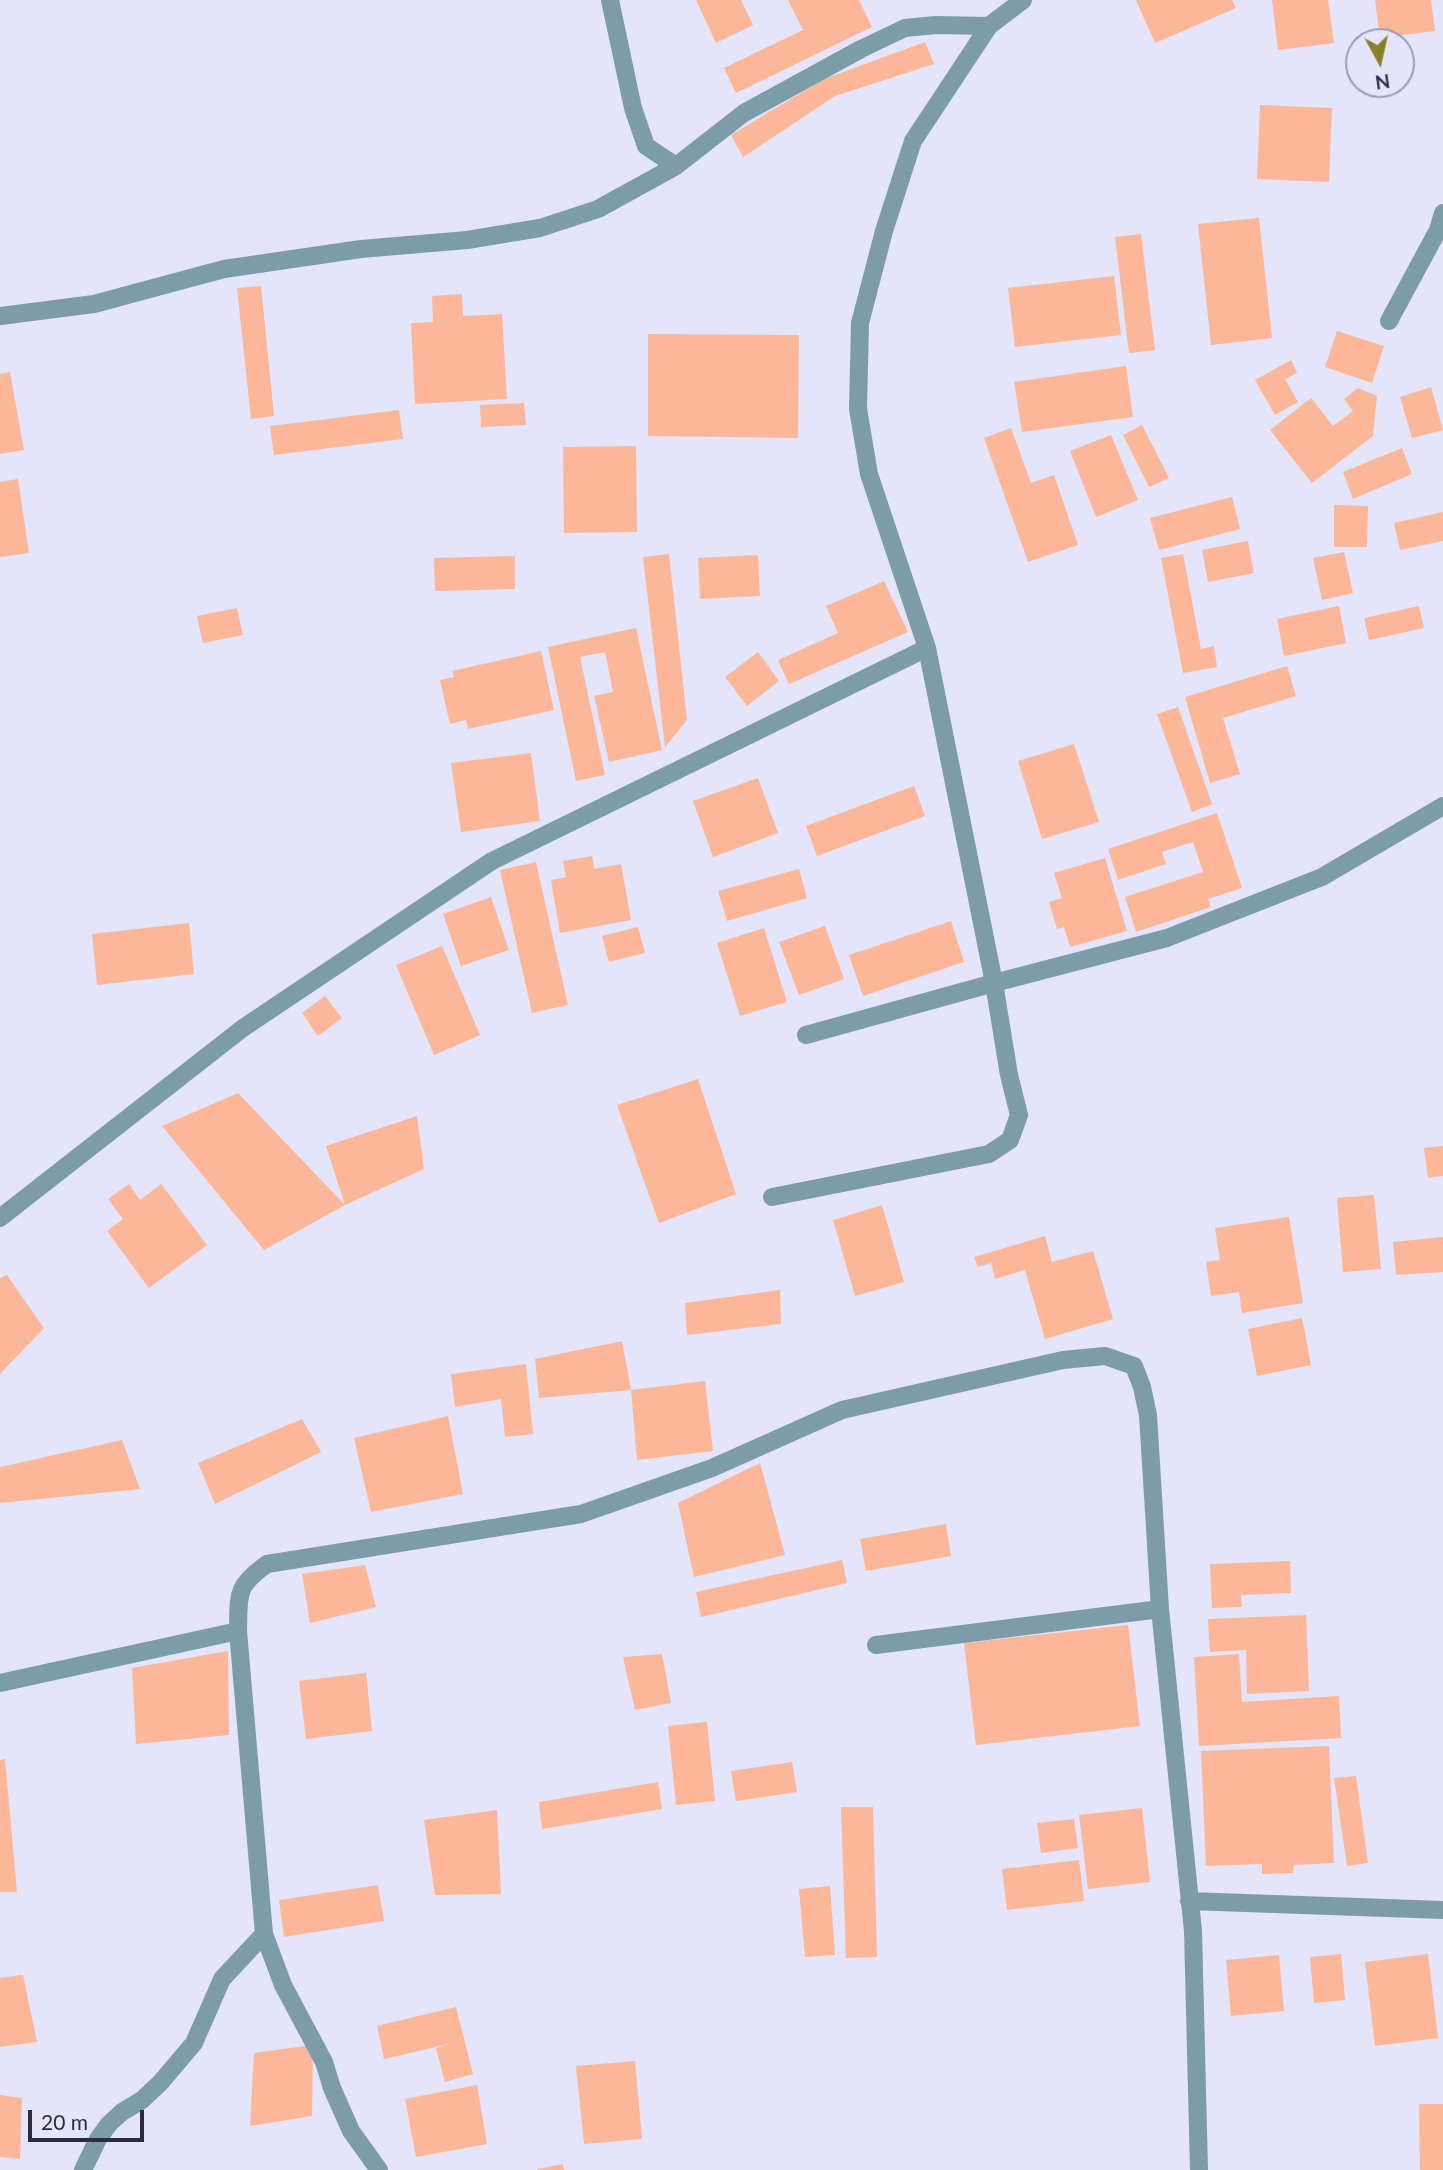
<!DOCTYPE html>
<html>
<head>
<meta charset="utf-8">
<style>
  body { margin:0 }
  #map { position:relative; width:1443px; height:2170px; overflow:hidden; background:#e4e4fa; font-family:Lato,sans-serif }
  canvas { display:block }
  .north { position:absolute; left:1345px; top:28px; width:70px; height:70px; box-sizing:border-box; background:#e4e4fa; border:2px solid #9a9ab0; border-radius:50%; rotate:172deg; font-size:19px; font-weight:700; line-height:28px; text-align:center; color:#2c2b40 }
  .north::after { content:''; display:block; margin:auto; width:24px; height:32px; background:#87822a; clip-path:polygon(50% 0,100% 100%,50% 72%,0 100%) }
  .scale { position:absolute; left:28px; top:2110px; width:116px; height:32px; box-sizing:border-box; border:4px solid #2c2b40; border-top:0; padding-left:9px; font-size:21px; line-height:24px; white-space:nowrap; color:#2c2b40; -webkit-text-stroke:5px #e4e4fa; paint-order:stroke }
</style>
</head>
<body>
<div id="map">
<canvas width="1443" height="2170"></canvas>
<div class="north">N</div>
<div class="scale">20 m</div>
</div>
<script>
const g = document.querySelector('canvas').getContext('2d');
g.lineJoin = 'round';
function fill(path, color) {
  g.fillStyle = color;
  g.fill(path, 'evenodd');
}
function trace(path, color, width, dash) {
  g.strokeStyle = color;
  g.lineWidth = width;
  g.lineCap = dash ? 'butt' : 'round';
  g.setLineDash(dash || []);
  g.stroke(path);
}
fill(new Path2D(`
  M696 0H741L753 25 716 43Z
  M788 0H859L872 27 736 93 724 68 803 30Z
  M1136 0H1232L1236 8 1155 43Z
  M1272 0H1328L1334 43 1278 50Z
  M1375 0H1431L1435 31 1380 38Z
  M925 42 934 64 835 96 743 157 731 135 824 79Z
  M1260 105 1332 108 1329 182 1257 179Z
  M1259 218 1272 338 1211 345 1198 224Z
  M1141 234 1155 350 1129 353 1115 237Z
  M1114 276 1121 335 1015 347 1008 288Z
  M261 286 274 416 251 419 237 288Z
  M462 294 463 316 502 314 507 399 415 404 411 323 433 322 432 296Z
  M1337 331 1384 346 1372 383 1325 367Z
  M648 334 799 335 798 438 648 436Z
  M1291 360 1297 373 1285 379 1298 402 1275 415 1255 380Z
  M1126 366 1133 417 1022 432 1014 382Z
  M10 372 24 450 0 454V374Z
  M1431 387 1443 430 1412 438 1400 397Z
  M1358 388 1377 396 1373 436 1312 483 1270 430 1311 398 1333 426 1353 411 1344 399Z
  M524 403 526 425 481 427 480 405Z
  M399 410 403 439 274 455 270 426Z
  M1142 425 1169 478 1149 487 1123 435Z
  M1011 428 1031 483 1054 475 1078 545 1028 562 984 438Z
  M1111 435 1138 500 1096 517 1070 451Z
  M636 446 637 532 564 533 563 447Z
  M1402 448 1412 474 1353 499 1343 472Z
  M18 479 29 553 0 557V482Z
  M1232 497 1240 529 1159 550 1150 518Z
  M1334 505 1368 506 1367 547H1334Z
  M1443 512V541L1400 550 1394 523Z
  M1248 541 1254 573 1208 582 1202 550Z
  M1344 552 1353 593 1322 600 1313 558Z
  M669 554 687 720 665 747 643 557Z
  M1183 554 1201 649 1214 646 1217 667 1183 673 1161 558Z
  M758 555 760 596 700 599 698 558Z
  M515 556V589L435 591 434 558Z
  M884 581 908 632 789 684 778 660 838 633 826 606Z
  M1339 606 1346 643 1284 656 1277 619Z
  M1419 606 1424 628 1369 640 1364 618Z
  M237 608 243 635 203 643 197 616Z
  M636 628 662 750 609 762 594 696 613 692 605 652 580 657 605 775 576 781 548 647Z
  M541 651 554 710 468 729 466 720 450 724 440 680 454 677 452 671Z
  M758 652 779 681 747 706 725 677Z
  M1287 666 1296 696 1223 718 1240 774 1210 783 1185 697Z
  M1178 707 1212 804 1192 812 1157 714Z
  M1074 744 1099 822 1042 839 1018 761Z
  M531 753 540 821 461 832 451 763Z
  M758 778 778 833 713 857 693 801Z
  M914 786 925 816 817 856 806 826Z
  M1217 813 1242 888 1208 899 1211 907 1136 932 1125 897 1203 872 1193 842 1162 852 1166 864 1118 880 1108 849Z
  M592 856 594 869 621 864 631 920 560 933 551 880 566 877 563 861Z
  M1105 858 1127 931 1070 947 1064 927 1057 929 1049 902 1062 898 1054 873Z
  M536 862 568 1005 532 1013 500 870Z
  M799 869 807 898 727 921 718 891Z
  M491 897 509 950 461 966 443 914Z
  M951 921 964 962 863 996 849 955Z
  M189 923 194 974 97 985 92 934Z
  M825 926 844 979 799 995 779 942Z
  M638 927 645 953 609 962 602 936Z
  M764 928 787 1002 740 1016 717 943Z
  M442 946 480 1035 434 1055 396 965Z
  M325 996 342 1018 318 1036 302 1013Z
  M698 1079 736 1194 659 1223 617 1105Z
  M238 1093 345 1205 264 1250 162 1126Z
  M417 1116 424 1169 345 1205 326 1146Z
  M1443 1146V1176L1428 1178 1424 1148Z
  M129 1184 140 1200 161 1184 207 1245 149 1288 107 1231 123 1219 108 1199Z
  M1374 1195 1381 1269 1343 1272 1337 1198Z
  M882 1205 904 1282 855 1296 833 1220Z
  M1289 1217 1303 1303 1242 1313 1239 1292 1211 1296 1206 1262 1220 1260 1215 1228Z
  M1045 1236 1052 1262 1093 1251 1113 1319 1045 1339 1025 1270 995 1279 991 1263 978 1267 974 1257Z
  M1443 1237V1272L1396 1275 1393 1242Z
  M7 1275 44 1328 0 1374V1278Z
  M780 1290 781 1324 687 1335 685 1303Z
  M1302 1318 1311 1365 1257 1376 1248 1329Z
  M622 1341 631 1390 705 1381 713 1451 637 1460 631 1390 539 1398 535 1359Z
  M526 1364 533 1434 505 1437 501 1399 455 1407 451 1374Z
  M448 1416 463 1494 371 1512 354 1438Z
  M302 1419 321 1452 215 1504 198 1463Z
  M122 1440 140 1489 0 1503V1467Z
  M760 1463 785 1555 694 1577 678 1503Z
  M946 1524 951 1556 866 1571 860 1539Z
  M842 1560 847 1583 701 1617 696 1592Z
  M1290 1561 1291 1593 1241 1595 1242 1607 1212 1608 1210 1564Z
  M365 1565 376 1607 310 1623 302 1574Z
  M1306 1615 1309 1691 1247 1694 1246 1650 1210 1652 1208 1619Z
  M1128 1625 1140 1726 976 1745 964 1643Z
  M228 1651 229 1735 136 1744 132 1668Z
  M662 1654 671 1703 635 1710 623 1657Z
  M1239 1654 1242 1702 1339 1696 1341 1738 1199 1746 1194 1657Z
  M366 1673 372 1731 306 1739 299 1681Z
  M707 1722 715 1801 676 1805 668 1726Z
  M1329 1746 1334 1863 1294 1865 1293 1873 1262 1874V1864L1206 1866 1201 1751Z
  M5 1759 17 1892H0V1760Z
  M792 1762 797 1792 736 1801 731 1771Z
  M1356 1776 1368 1863 1347 1866 1334 1778Z
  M658 1782 662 1809 542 1829 539 1802Z
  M841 1807H873L877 1957 846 1958Z
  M1142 1808 1150 1882 1088 1889 1079 1815Z
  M497 1810 501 1894 435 1895 424 1820Z
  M1074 1819 1078 1848 1041 1853 1037 1823Z
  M1079 1860 1084 1901 1007 1910 1002 1869Z
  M378 1885 384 1921 284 1937 279 1900Z
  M830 1886 835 1955 805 1957 799 1889Z
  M1341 1954 1345 2000 1314 2003 1310 1957Z
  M1428 1954 1438 2038 1375 2046 1365 1962Z
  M1279 1955 1284 2011 1231 2016 1226 1960Z
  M23 1975 37 2042 0 2047V1978Z
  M456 2007 473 2074 445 2082 436 2048 449 2044 384 2059 377 2026Z
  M313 2045 312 2116 250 2126 254 2053Z
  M635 2061 642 2139 584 2144 576 2066Z
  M477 2085 487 2144 416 2157 405 2099Z
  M0 2095 22 2098 20 2159 0 2157Z
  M1419 2104H1443V2170H1420Z
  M563 2164 564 2170H537V2169Z`), '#fbb798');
trace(new Path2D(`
  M610 0 633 108 646 146 676 166
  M0 316 94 304 224 269 361 249 467 240 540 228 598 209 676 166 744 113 861 49 905 28 936 25 989 26
  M1389 321 1438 230 1443 213
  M806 1035 994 983 1167 938 1322 877 1443 806
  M772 1197 989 1154 1010 1140 1019 1115 1009 1075 994 983 927 648
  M0 1218 243 1028 492 861 927 648 869 474 858 409 860 323 884 231 913 141 989 26 1023 0
  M876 1645 1160 1609
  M0 1683 238 1631
  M1189 1901 1443 1910
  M83 2170 98 2139 109 2124 122 2112 142 2100 161 2082 194 2043 222 1979 264 1934
  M379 2170 351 2131 332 2088 324 2062 283 1985 264 1934 238 1631C239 1594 235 1587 267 1564L581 1514 712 1468 842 1410 1063 1360 1105 1356 1134 1366 1142 1387 1148 1415 1160 1609 1193 1931 1199 2170`), '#7c9caa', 18);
</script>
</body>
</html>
